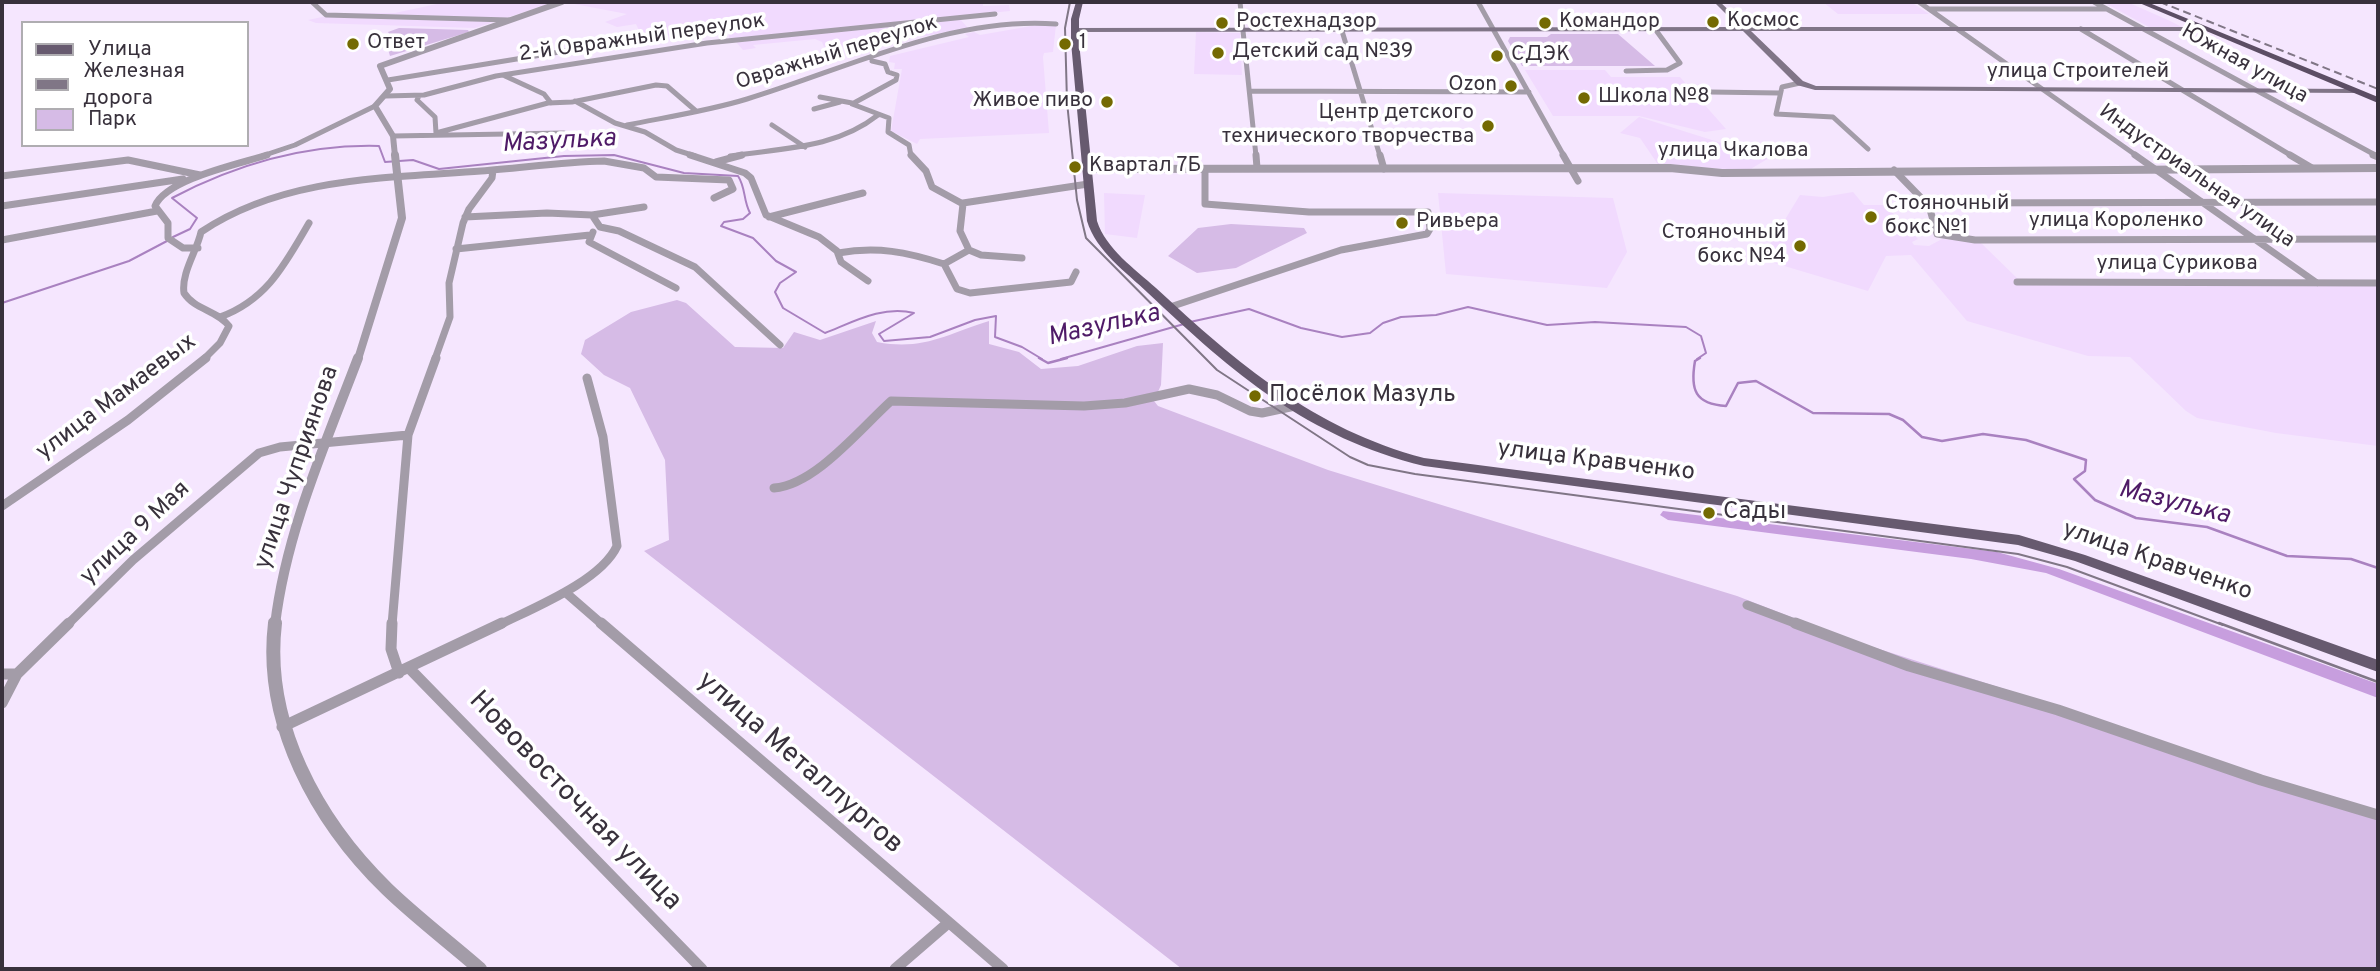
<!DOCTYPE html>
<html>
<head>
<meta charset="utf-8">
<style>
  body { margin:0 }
  #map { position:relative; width:2380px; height:971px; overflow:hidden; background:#f5e6fe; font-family:Overpass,sans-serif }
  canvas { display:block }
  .frame { position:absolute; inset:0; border:4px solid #38313c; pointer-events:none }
  .legend { position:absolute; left:21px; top:21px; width:228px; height:126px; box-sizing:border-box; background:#fff; border:2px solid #afadb1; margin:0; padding:9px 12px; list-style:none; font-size:21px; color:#38313c }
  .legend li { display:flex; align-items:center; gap:14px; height:35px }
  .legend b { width:35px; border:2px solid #afadb1 }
</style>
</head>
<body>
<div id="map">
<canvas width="2380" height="971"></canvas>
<div class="frame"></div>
<ul class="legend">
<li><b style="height:9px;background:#675a6f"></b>Улица</li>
<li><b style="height:9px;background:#807686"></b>Железная дорога</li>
<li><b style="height:19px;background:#d6bbe6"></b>Парк</li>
</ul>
</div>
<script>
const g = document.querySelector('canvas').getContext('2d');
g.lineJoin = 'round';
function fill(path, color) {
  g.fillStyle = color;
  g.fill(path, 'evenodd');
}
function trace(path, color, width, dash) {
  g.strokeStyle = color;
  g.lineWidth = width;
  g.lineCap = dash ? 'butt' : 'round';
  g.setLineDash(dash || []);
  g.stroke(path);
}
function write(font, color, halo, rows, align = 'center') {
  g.font = font + ' Overpass,sans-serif';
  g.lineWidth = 7;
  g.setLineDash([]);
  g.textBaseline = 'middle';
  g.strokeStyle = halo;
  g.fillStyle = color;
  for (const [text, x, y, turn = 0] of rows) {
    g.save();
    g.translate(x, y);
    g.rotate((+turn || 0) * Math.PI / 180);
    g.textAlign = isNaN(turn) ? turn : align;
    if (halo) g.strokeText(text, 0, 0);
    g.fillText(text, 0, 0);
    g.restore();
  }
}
fill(new Path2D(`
  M446 2H555L475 28 316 23 308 20 341 13H395Z
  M983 2V6L1009 5 1010 11 729 39V32L642 37 636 24 617 27 605 22 627 14 569 3Z
  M1823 2H1911L1929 14H1838Z
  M2127 2 2168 20 2182 27H2149L2105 3Z
  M960 19 968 28 867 47 854 45 821 50 824 47 822 42 815 39 753 45 756 48 743 50 736 42Z
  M1037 25H1056L1053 52 1044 53 1043 57 1049 133 920 139 917 144 891 131 902 69H894L895 63 889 62 890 56 969 37 965 34 974 32 980 35Z
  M1196 32 1240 33 1242 75 1194 74Z
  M1525 70H1605L1611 77H1680L1726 129 1705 132 1639 116H1553Z
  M1639 117 1769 158 1749 170 1659 166 1640 138 1620 133Z
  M1853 192 1864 205H1885L1918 239 1912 242 1914 245 1929 246 1942 239 1979 241 2022 283 2378 284V446L2276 433 2197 418 2186 411 2130 357 2088 356 1967 321 1911 255 1886 256 1868 291 1761 259 1800 195 1823 197Z
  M1104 193 1145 195 1137 238 1105 234Z
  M1438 193 1613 198 1627 252 1607 288 1446 274Z`), '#f1dafe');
fill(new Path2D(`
  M399 28 468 30 469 32 390 56 387 46 394 42 388 32Z
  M1551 34H1618L1655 66H1522L1508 41 1510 37H1547Z
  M1231 224 1304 228 1307 233 1236 268 1197 273 1168 256 1198 228Z
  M677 300 686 303 735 347 783 348 794 332 820 340 876 321 872 333 877 342C923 351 947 334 989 321V344L1019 352 1041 369 1078 366 1137 346 1163 343 1161 385 1154 401 1158 406 1328 470 1737 596 1851 640 2086 715 2378 816V969H1182L644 551 669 540 665 460 630 388 604 375 581 354 585 340 631 312Z`), '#d6bbe6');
fill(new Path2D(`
  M1663 511 1997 552 2059 569 2378 684V698L2046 573 1971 559 1668 520 1660 515Z`), '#c79ede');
trace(new Path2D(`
  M173 237 190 229 197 218 172 198C237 164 305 144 379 146L385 162 413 160 439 169 564 156 614 155 684 173 738 176C746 188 743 200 750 213L743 219 724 222 721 226 753 238 776 261 796 272 780 283 775 292 783 308 825 333C853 322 883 305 914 313L879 334 884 341 930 337 975 320 996 316 995 337 1022 347 1042 359
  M2 303 129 261 167 241
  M1190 322 1249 309 1301 328 1342 337 1370 333 1383 323 1401 317 1436 315 1468 307 1547 325 1595 322 1686 327 1701 336 1706 353 1697 359
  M1061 359 1184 324`), '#a981c0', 2);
trace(new Path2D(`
  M1039 358 1048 363 1067 358
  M1700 358 1695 361C1690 390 1695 404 1726 406L1738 383 1756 381 1813 413 1889 414 1903 420 1922 437 1942 441 1983 434 2026 440 2086 460 2085 471 2074 479 2095 500 2136 518 2207 527 2287 556 2351 559 2378 568`), '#a981c0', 2.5);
trace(new Path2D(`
  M312 2 326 15 509 20
  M1240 2 1256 156
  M1478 2 1564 156
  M1919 2 2137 156
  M2094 2 2377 156
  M1929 9H2105
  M2081 29 2292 156
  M1342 31 1380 156
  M872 61 885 64 888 72 897 75 896 80 852 104 889 118 888 132 909 145 911 156
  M1626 71 1667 70 1680 63 1655 29
  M505 76 544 94 551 103
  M388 80 633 40
  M1800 83 1782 87 1776 114 1833 117 1868 149
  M1250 91 1529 92
  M1710 92 1779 93
  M386 96 424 95 496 76 707 43 995 14
  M419 96 417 100 435 117 436 133
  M820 97 852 103
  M575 101 615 123 645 132 676 150 695 156
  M814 109 840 102
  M627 125C667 117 708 111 747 99 846 69 951 16 1056 24
  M772 125 805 147
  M436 133 548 103 572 102 656 85 667 86 696 111
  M393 136 564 133
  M262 156 295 145 375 106
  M730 156C782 148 835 149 878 115`), '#a39ca8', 5);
trace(new Path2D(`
  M690 155 745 173 751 178 766 215 819 237 837 251 841 262 868 281
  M911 155 926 171 932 187 963 204 960 231 969 250 944 264
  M1256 155 1257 168
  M1380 155 1384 169
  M1563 155 1578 181
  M2135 155 2317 283
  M2290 155 2312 168
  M2373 155 2378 157
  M716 162 742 155
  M1894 170 1929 206 1937 234 1975 240 2378 239
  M2 176 128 160 200 175
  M963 203 1088 184
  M1929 203 2378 202
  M2 206 183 179
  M592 215 644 207
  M465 217 547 213 592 215 600 227 619 231 695 267 780 345
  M769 217 863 193
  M593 232 589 242 676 288
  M2 240 157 211
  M198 248H183L168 238V223L155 206C166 179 239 164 267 155
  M456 249 590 235
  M969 250 981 255 1022 258
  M838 253C877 246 907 252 944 264L957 289 970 293 1071 282 1076 272
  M2017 282 2378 283
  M1170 307 1341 250 1427 234 1430 229 1428 212H1309L1205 204V169
  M220 317C267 300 285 264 309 223
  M204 359 220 343 229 326C217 310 195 310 184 293 181 273 197 251 201 232 283 177 385 178 481 171 522 168 562 162 604 161L644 168 656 177 729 180 733 189 714 198
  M435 359 450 317 449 283 463 223 469 209 492 178 493 170`), '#a39ca8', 7);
trace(new Path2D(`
  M774 488C815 485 860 429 891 401L1084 406 1125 403 1189 389 1217 395 1250 411 1262 413 1295 406
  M2 506 128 420 206 358
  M565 592 603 625
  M1747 605 1800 625
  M67 625 133 560 259 453 280 447 408 435
  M392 625 408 435 436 358
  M499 625C533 608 601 581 617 546L603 437 587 378`), '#a39ca8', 9);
trace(new Path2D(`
  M392 623 391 649 399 673
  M601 623 1003 969
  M1795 623 1909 666 2058 710 2261 780 2378 815
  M410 669 702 969
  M2 674H17
  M2 703 17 674 69 623
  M282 727 502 623
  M895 969 947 924`), '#a39ca8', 11);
trace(new Path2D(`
  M395 156 393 136 375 106 390 89 380 66 562 2`), '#a39ca8', 6);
trace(new Path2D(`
  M1087 169 1670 168 1722 173 2378 168
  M358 359 402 218 395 155`), '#a39ca8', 8);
trace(new Path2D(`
  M275 625C286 532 325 445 358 358`), '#a39ca8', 10);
trace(new Path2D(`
  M275 623C263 723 317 821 387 889 416 917 449 942 480 969`), '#a39ca8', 14);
fill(new Path2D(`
  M1714 2H1720L1747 27H2206L2209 29 2206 31H1751L1803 81 1816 86 2356 89 2360 91 2356 93 1815 90 1797 85 1743 31 1074 32 1071 30 1074 28 1739 27Z`), '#807587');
fill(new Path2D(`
  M1076 2H1083L1079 19V42L1097 221C1106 249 1135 269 1156 288 1238 364 1314 429 1424 458L2019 535 2085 555 2378 660V672L2075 561 2018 545 1424 466C1307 437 1234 374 1148 293 1126 272 1096 251 1087 221L1071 42V19Z`), '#675a6f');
fill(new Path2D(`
  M2137 2H2147L2378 97V103Z`), '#5c4e64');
trace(new Path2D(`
  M1070 2 1065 28 1067 102 1077 200 1086 238 1217 370 1350 457 1368 465 1415 474 2018 554 2067 567 2223 625`), '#807686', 2);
trace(new Path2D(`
  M2219 623 2378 682`), '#807686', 2.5);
trace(new Path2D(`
  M2160 2 2378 89`), '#807686', 2, [8, 4.5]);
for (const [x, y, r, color] of [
  [1713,22,7,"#746a02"],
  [1222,23,7,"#746a02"],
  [1545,23,7,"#746a02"],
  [353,44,7,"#746a02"],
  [1065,44,7,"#746a02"],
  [1218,53,7,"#746a02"],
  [1497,56,7,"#746a02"],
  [1511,86,7,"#746a02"],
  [1584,98,7,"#746a02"],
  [1107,102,7,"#746a02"],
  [1488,126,7,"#746a02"],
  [1075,167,7,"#746a02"],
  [1871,217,7,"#746a02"],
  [1402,223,7,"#746a02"],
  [1800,246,7,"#746a02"],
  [1255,396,7,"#746a02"],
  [1709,513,7,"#746a02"]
]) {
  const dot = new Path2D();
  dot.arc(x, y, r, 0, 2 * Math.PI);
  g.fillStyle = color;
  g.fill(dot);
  trace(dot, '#fff', 2.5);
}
write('21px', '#38313c', '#fff', [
  ["Космос",1727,22],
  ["Ростехнадзор",1236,23],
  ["Командор",1559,23],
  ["Ответ",367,44],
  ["1",1079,44],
  ["Детский сад №39",1232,53],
  ["СДЭК",1511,56],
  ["Ozon",1497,86,"right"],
  ["Школа №8",1598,98],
  ["Живое пиво",1093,102,"right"],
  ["Центр детского",1474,114,"right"],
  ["технического творчества",1474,138,"right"],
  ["Квартал 7Б",1089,167],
  ["Стояночный",1885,205],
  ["бокс №1",1885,229],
  ["Ривьера",1416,223],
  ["Стояночный",1786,234,"right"],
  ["бокс №4",1786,258,"right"]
], 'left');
write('21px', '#38313c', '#fff', [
  ["2-й Овражный переулок",642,39,-8],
  ["Овражный переулок",837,54,-17],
  ["Южная улица",2244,65,29],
  ["улица Строителей",2078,73],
  ["улица Чкалова",1733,152],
  ["Индустриальная улица",2196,177,35],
  ["улица Короленко",2116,222],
  ["улица Сурикова",2177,265]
]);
write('24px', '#38313c', '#fff', [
  ["Посёлок Мазуль",1269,396],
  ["Сады",1723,513]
], 'left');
write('24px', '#38313c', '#fff', [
  ["улица Мамаевых",117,398,-37],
  ["улица Кравченко",1596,462,7],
  ["улица Чуприянова",298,468,-71],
  ["улица 9 Мая",136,534,-43],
  ["улица Кравченко",2157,562,19]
]);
write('italic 26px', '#4f1b67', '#fff', [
  ["Мазулька",559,143,-3],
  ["Мазулька",1104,327,-13],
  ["Мазулька",2174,504,14]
]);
write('28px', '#38313c', '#fff', [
  ["улица Металлургов",799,764,41],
  ["Нововосточная улица",574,802,46]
]);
</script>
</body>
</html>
